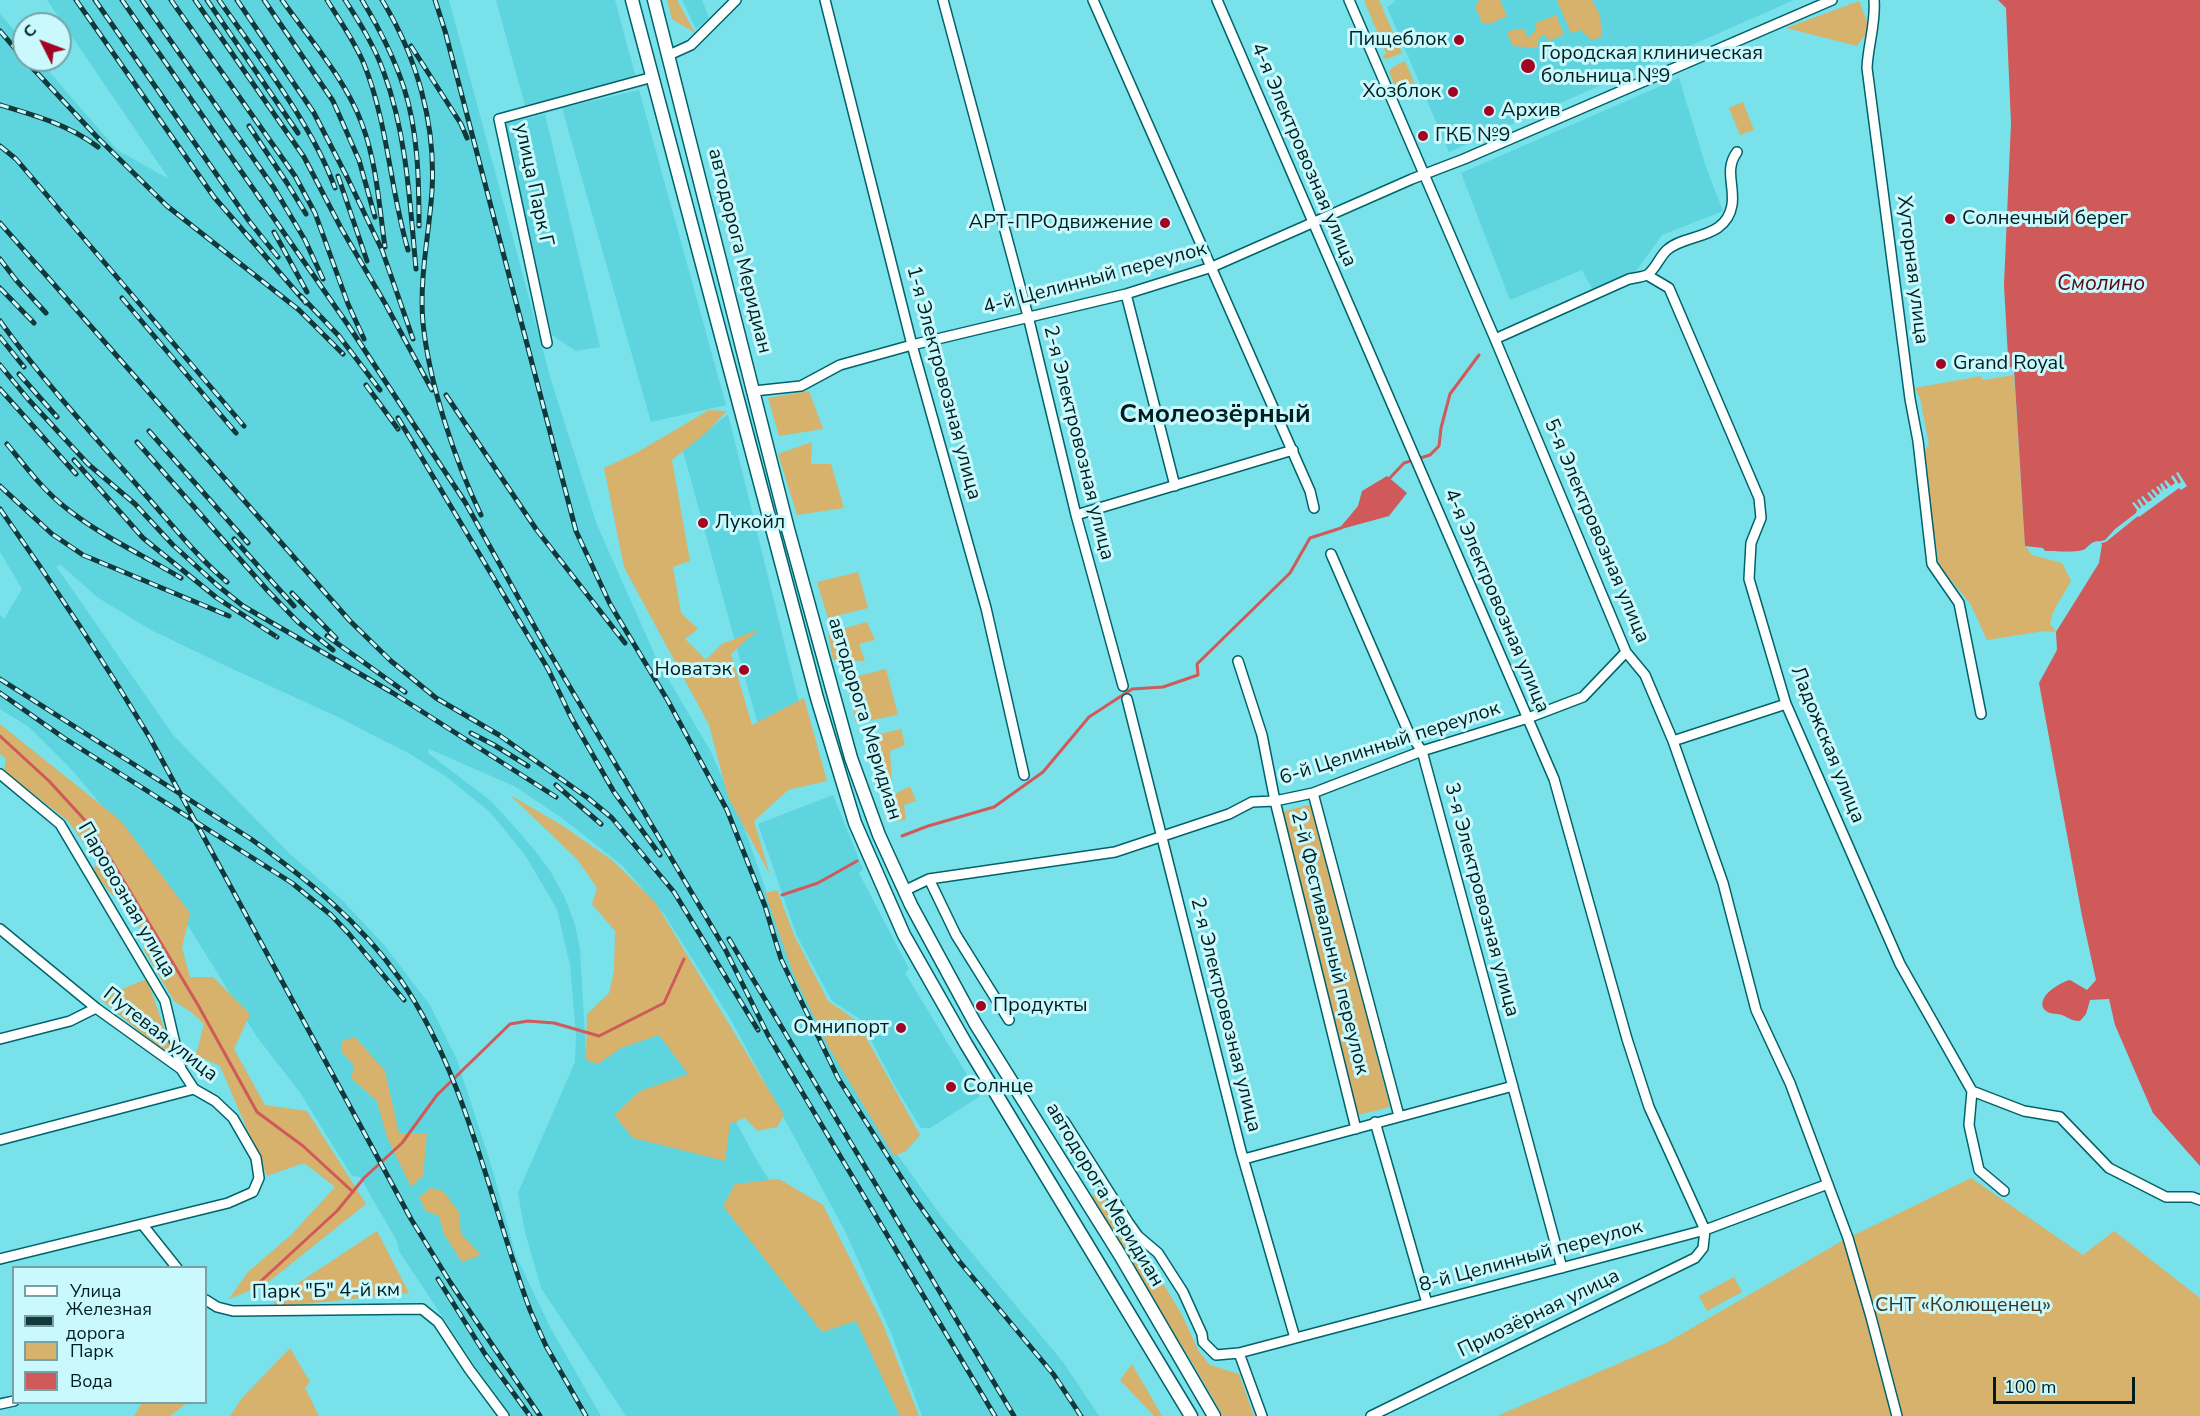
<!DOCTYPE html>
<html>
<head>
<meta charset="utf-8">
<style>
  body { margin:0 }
  #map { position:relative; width:2200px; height:1416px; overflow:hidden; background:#78e1ea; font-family:"Nunito Sans",sans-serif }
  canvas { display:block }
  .legend { position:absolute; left:12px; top:1266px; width:195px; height:138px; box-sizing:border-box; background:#c9f9fd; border:2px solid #79a1a5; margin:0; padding:8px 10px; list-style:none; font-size:18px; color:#001e20 }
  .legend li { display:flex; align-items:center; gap:12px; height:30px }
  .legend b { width:30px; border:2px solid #79a1a5 }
  .north { position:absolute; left:12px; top:12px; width:60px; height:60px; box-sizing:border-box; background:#c9f9fd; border:2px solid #79a1a5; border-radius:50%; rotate:312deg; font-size:16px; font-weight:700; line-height:24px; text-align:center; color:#001e20 }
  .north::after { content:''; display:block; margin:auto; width:21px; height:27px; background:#a20421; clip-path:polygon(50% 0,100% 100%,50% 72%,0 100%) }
  .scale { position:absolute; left:1993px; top:1377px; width:142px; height:27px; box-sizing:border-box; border:3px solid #001e20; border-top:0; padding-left:8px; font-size:18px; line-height:21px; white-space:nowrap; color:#001e20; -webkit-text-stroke:4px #c9f9fd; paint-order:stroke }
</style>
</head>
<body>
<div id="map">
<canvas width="2200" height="1416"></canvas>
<ul class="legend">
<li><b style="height:8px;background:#fff"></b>Улица</li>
<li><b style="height:8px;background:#11393c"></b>Железная дорога</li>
<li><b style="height:16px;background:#d6b26c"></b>Парк</li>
<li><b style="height:16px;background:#d05959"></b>Вода</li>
</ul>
<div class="north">С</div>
<div class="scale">100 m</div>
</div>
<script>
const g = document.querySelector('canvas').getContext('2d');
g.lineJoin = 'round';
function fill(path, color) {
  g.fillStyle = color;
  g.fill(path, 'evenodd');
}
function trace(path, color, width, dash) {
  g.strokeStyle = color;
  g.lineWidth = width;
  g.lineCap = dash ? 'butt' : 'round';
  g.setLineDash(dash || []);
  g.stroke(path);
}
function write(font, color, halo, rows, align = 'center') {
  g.font = font + ' "Nunito Sans",sans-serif';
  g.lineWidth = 6;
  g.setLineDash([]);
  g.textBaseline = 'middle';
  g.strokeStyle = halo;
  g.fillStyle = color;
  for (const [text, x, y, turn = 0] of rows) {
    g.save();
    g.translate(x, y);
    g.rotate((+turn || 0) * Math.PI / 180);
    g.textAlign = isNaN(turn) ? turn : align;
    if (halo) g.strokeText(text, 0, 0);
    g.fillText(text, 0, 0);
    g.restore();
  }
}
fill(new Path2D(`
  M47 0H449L551 380 597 525 658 662 710 750 745 830 779 928 880 1130 941 1216 1063 1362 1099 1416H922L891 1333 845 1231 730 1018 664 914 623 866 562 818 514 786 429 749 428 753 491 801 511 823 536 852 552 874 565 898 575 925 580 949 586 1056 664 1013 719 1090 757 1161 858 1319 902 1416H626L541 1288 525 1232 518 1193 575 1062 576 1034 570 965 557 909 525 855 491 813 447 777 410 754 336 716 224 665 151 630 97 597 61 565 56 566 173 735 290 854 343 901 384 945 430 1005 457 1060 492 1168 516 1256 551 1329 601 1416H508L399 1251 397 1241 360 1177 352 1176 299 1091 257 1037 161 882 124 832 73 771 29 727 0 709V615L4 619 22 589 0 552V14L24 42V60H39L117 150 169 179Z
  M496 0H615L636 78 526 109Z
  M682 0H702L709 18 696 29Z
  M1394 0H1794L1449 152 1387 7 1395 2Z
  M1679 78 1706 167 1723 211 1662 235 1636 271 1593 290 1582 270 1510 300 1461 173Z
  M639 90 726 405 651 422 562 108Z
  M545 114 600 347 576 351 552 335 503 124Z
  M728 414 804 723 761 736 683 451Z
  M833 795 863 869 859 873 909 969 905 973 980 1096 930 1128H921L895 1086 860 1019 832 1001 797 936 758 824Z`), '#5ed4de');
fill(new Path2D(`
  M667 0H677L695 33 672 19Z
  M1364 0H1379L1402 53 1387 59 1382 57 1386 53Z
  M1479 0H1500L1507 16 1490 24 1482 23 1475 6Z
  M1558 0H1592L1600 15 1602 37 1591 40 1581 30 1571 33 1558 3Z
  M1859 1 1870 29 1857 46 1786 28Z
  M1556 15 1564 34 1550 41 1544 35 1539 38 1537 48 1513 46 1507 33 1514 29 1525 30V35L1529 37 1535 31 1536 23Z
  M1405 61 1417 89 1399 96 1389 72 1393 67Z
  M1743 102 1754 130 1740 135 1729 108Z
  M2014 375 2025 546 2032 555 2062 563 2071 581 2053 612 2050 624 2056 632 2045 631 1987 640 1971 605 1939 565 1922 453 1929 444 1920 398 1915 388 1981 376 1982 380Z
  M809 391 823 429 779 436 768 398Z
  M709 410 727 411 706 433 672 460 690 561 673 567 681 613 698 629 685 639 706 660 722 644 759 629 731 654 752 725 804 698 827 781 788 790 754 821 770 875 728 797 709 725 624 567 604 468 636 453Z
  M812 442 811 464H831L844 508 797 515 778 454Z
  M858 572 868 608 828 618 817 582Z
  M867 622 875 640 859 644 865 661 833 660 828 633Z
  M886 669 898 715 856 723 847 679Z
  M0 724 121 821 190 913 182 948 190 977H213L250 1014 234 1049 265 1105 307 1111 366 1204 266 1284 229 1299 248 1272 291 1235 335 1187 304 1163 267 1176 220 1066 196 1055 204 1024 191 1012 174 1001 144 950 136 910 125 890 113 896 91 869 106 859 92 838 84 843 68 821 4 771 6 759 0 754Z
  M901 729 905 745 890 751 892 781 875 778 866 737Z
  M910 786 916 801 904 805 906 820 887 822 882 801Z
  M510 795 563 826 613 861 655 902 784 1115 777 1127 757 1131 745 1118 730 1124 725 1161 633 1138 614 1115 640 1091 688 1074 659 1035 621 1048 598 1064 586 1060 587 1014 609 993 614 971 615 931 592 904 597 888 577 859Z
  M1312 804 1390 1107 1358 1115 1282 812Z
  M777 890 794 935 828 1001 857 1021 920 1135 906 1151 894 1156 829 1048 793 973 765 893Z
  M147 979 176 1062 99 998Z
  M355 1037 385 1071 399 1133H427L423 1176 411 1187 387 1137 377 1101 351 1078 354 1066 341 1051 342 1041Z
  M1971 1178 2083 1255 2114 1231 2200 1298V1416H1497L1666 1343 1842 1241Z
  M779 1179 823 1205 882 1322 919 1416H900L856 1321 822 1332 723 1206 735 1184Z
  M431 1188 443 1191 459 1212 461 1234 481 1255 462 1262 444 1234 439 1216 426 1211 419 1197Z
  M1099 1191 1130 1241 1146 1255 1182 1315 1199 1352 1210 1365 1239 1374 1254 1416H1223L1196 1369 1091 1197Z
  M377 1231 409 1293 275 1307 274 1299Z
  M1734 1277 1742 1292 1707 1311 1699 1296Z
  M290 1348 310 1382 305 1388 319 1416H230L242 1398Z
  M1132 1364 1162 1416H1154L1120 1380Z
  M142 1403V1402L187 1403 170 1416H134Z`), '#d6b26c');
fill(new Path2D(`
  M1998 0H2200V1166L2153 1113 2115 1025 2109 999 2090 1000 2086 1014 2080 1021C2072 1021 2069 1018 2062 1015 2056 1013 2049 1015 2044 1009 2036 997 2060 982 2070 980L2087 990 2096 980 2082 916 2039 683 2057 650 2056 632 2099 563 2102 544 2097 541C2090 543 2090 545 2085 549 2079 553 2053 551 2045 551L2043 548 2025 546 2014 368 2004 366 2001 362 2008 357 2004 285 2011 123 2006 8Z
  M1387 476 1407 493 1389 516 1338 530 1358 506 1362 491Z`), '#d05959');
fill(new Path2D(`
  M2178 472 2187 486 2181 490 2179 488 2139 517 2138 516 2106 542 2097 544V542L2105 540 2115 529 2136 513 2137 510 2132 503 2134 502 2140 509 2141 507 2137 500 2139 499 2144 506 2146 504 2141 497 2143 496 2148 502 2152 500 2147 493 2149 492 2154 498 2156 497 2151 490 2153 489 2158 495 2160 493 2156 487 2158 486 2163 492 2160 484 2162 483 2166 489 2168 488 2164 481 2166 480 2171 486 2175 483 2171 477 2173 475 2179 484 2181 482 2176 473Z`), '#78e1ea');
trace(new Path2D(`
  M1388 480 1404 463 1430 455 1439 446 1441 428 1450 394 1479 355
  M0 736 49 781 92 828 198 1005 257 1112 303 1146 353 1192
  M902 836 928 826 994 807 1043 772 1089 717 1132 689 1163 687 1198 675 1197 664 1290 573 1310 538 1341 528
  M782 895 818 883 857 861
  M261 1281 337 1211 364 1178 402 1143 437 1095 510 1024 528 1021 554 1023 599 1036 664 1003 684 959`), '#d05959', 3);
const minor = new Path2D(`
  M825 0 912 345 986 608 1024 775
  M943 0 1028 316 1076 515 1123 686
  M1093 0 1310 491 1314 508
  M1217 0 1554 779 1627 1039 1649 1107 1705 1230 1703 1248 1695 1258 1371 1416
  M1349 0 1495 339 1626 652 1645 675 1673 741 1723 883 1756 1010 1790 1083 1848 1238 1871 1317 1897 1416
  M1874 0C1876 23 1868 45 1867 68L1910 399 1918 441 1932 564 1959 603 1981 714
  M669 55 691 45 736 0
  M1647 275 1669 288 1759 498 1761 518 1751 543 1749 579 1786 704 1900 964 1972 1091 2024 1111 2060 1117 2109 1168 2166 1197H2192L2200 1200
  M1126 294 1175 486
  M1495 339 1629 279C1634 278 1642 277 1647 275 1655 270 1660 256 1667 250 1686 233 1726 240 1732 205 1735 185 1724 170 1737 152
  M547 343 499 119 653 77
  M754 391 801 386 840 365 912 345 1126 294 1212 267 1412 179 1464 159 1832 0
  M1076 515 1293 450
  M1331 554 1408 731 1422 751 1562 1268
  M1238 661 1262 735 1275 801 1356 1129
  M1127 699 1241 1151 1295 1338
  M1673 741 1786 704
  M0 774 60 824 165 1001 181 1069
  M1313 793 1399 1116
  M929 879 956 935 1009 1020
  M904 891 929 879 1115 852 1229 814 1252 802 1275 801 1313 793 1422 751 1528 718 1583 697 1626 652
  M0 929 96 1008 181 1069 194 1089 215 1101 233 1118 256 1158 259 1178 253 1192 228 1203 0 1259
  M0 1039 70 1021 96 1008
  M1972 1091 1969 1125 1979 1170 2004 1191
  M1064 1121 1128 1222 1138 1236 1158 1253 1183 1292 1202 1334 1203 1342 1216 1355 1239 1353 1705 1230 1828 1184
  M1375 1122 1427 1303
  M0 1140 194 1089
  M1244 1159 1513 1086
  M142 1224 177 1268
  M206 1300 217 1307 233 1311 422 1309 438 1322 469 1369 504 1416
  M1239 1353 1262 1416
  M0 1404 14 1401`);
const major = new Path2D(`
  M632 0 817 698 855 823 904 935 966 1044 1191 1416
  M654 0 788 529 851 758 879 835 911 905 975 1023 1120 1255 1214 1416`);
trace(minor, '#00636a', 12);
trace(major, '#00636a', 15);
trace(minor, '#fff', 9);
trace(major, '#fff', 12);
const rail = new Path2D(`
  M76 0 214 197 306 303
  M95 0 249 221 278 257
  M122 0 348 325 465 502 542 640 725 949 768 1035 995 1416
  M142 0 274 188 305 240 323 279
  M171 0 295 176 315 213 348 304 364 339
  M195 0 304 157 341 228 386 305 432 390
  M207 0 298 133
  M219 0C258 56 312 124 335 188
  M237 0 314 113 347 177 382 250 413 339
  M264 0 333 101 359 160 375 217
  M282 0C309 38 346 80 362 124 377 164 379 206 385 247
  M327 0C340 21 355 42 364 64 388 124 390 189 408 250
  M345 0C360 23 375 47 384 73 407 135 410 205 416 269
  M362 0C379 28 394 57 404 88 418 131 419 180 419 226
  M382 0C417 57 436 124 432 191 429 235 419 279 423 323 429 383 455 461 481 515
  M435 0 445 31 576 531 610 604 668 701 727 810 765 906 781 959 838 1078 913 1196 959 1261 1054 1375 1081 1416
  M0 31 24 59
  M411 46 461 124 467 138
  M25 60 96 136 167 206 299 310 343 354
  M0 105C34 115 69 125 98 147
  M249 126 287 183 306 214
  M0 146 16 159 244 426
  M338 176 367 261
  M0 223 350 621 391 661 436 698 499 735 588 798 612 818 674 892 758 1030
  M274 232 307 292
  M0 259 16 280 46 313
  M0 288 34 323
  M301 296 339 336 380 390
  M122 298 236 433
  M0 321C43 381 94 436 143 492 170 522 196 556 227 582
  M0 337 24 367
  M0 365 28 399 88 464 135 504 173 545 217 585 243 606 393 693 556 797
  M19 374 57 417
  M366 385 398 429
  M0 389 76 474
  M446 395 536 529 625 643
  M398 418 548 669 571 717 614 792 660 855
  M149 431 248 543
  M137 442 268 591 298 622 333 650
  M7 444C25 466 43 490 66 508 101 536 143 555 181 578
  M74 460 143 538 217 598 277 637
  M0 486 52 534 83 555 229 616
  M0 509C53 584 103 660 150 738L411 1219 450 1282 540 1416
  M234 539 294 606
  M292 593 336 638
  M327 636 405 692
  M0 679 251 839C307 879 360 922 400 979 466 1073 490 1203 530 1310L546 1346 586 1416
  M0 693 64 738 292 883 331 915 349 934 404 1000
  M471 733 494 745 528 766
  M556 785 601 824
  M729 939 1014 1416
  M438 1279 485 1354 530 1416`);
trace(rail, '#11393c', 5);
trace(rail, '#c9f9fd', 3, [9]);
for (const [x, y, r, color] of [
  [1459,40,6,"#a20421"],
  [1528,66,8,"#a20421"],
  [1453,92,6,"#a20421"],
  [1489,111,6,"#a20421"],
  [1423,136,6,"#a20421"],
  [1950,219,6,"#a20421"],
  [1165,223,6,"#a20421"],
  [1941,364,6,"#a20421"],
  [703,523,6,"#a20421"],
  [744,670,6,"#a20421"],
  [981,1006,6,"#a20421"],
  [901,1028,6,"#a20421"],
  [951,1087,6,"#a20421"]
]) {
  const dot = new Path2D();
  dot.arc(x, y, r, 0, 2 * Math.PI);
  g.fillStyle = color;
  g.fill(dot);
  trace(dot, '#c9f9fd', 2);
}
write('20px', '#001e20', '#c9f9fd', [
  ["Пищеблок",1447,40,"right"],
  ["Городская клиническая",1541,54],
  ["больница №9",1541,77],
  ["Хозблок",1441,92,"right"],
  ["Архив",1501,111],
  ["ГКБ №9",1435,136],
  ["Солнечный берег",1962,219],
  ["АРТ-ПРОдвижение",1153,223,"right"],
  ["Grand Royal",1953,364],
  ["Лукойл",715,523],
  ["Новатэк",732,670,"right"],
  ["Продукты",993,1006],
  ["Омнипорт",889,1028,"right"],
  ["Солнце",963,1087]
], 'left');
write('20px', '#001e20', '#c9f9fd', [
  ["4-я Электровозная улица",1303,155,67],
  ["улица Парк Г",533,185,78],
  ["автодорога Меридиан",739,251,76],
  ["Хуторная улица",1912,270,83],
  ["4-й Целинный переулок",1095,279,-15],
  ["1-я Электровозная улица",943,383,75],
  ["2-я Электровозная улица",1078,443,76],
  ["5-я Электровозная улица",1596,531,67],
  ["4-я Электровозная улица",1496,601,67],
  ["автодорога Меридиан",864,719,73],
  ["6-й Целинный переулок",1390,744,-18],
  ["Ладожская улица",1827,745,68],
  ["Паровозная улица",126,900,60],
  ["3-я Электровозная улица",1481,900,75],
  ["2-й Фестивальный переулок",1329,943,76],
  ["2-я Электровозная улица",1225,1015,76],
  ["Путевая улица",160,1035,38],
  ["автодорога Меридиан",1104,1195,59],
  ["8-й Целинный переулок",1531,1257,-15],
  ["Парк \"Б\" 4-й км",326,1292,-1],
  ["Приозёрная улица",1539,1314,-26]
]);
write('20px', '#403521', '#c9f9fd', [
  ["СНТ «Колющенец»",1963,1306]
]);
write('italic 21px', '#570811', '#c9f9fd', [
  ["Смолино",2101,285]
]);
write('bold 26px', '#001e20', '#c9f9fd', [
  ["Смолеозёрный",1215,416]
]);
</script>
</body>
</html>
